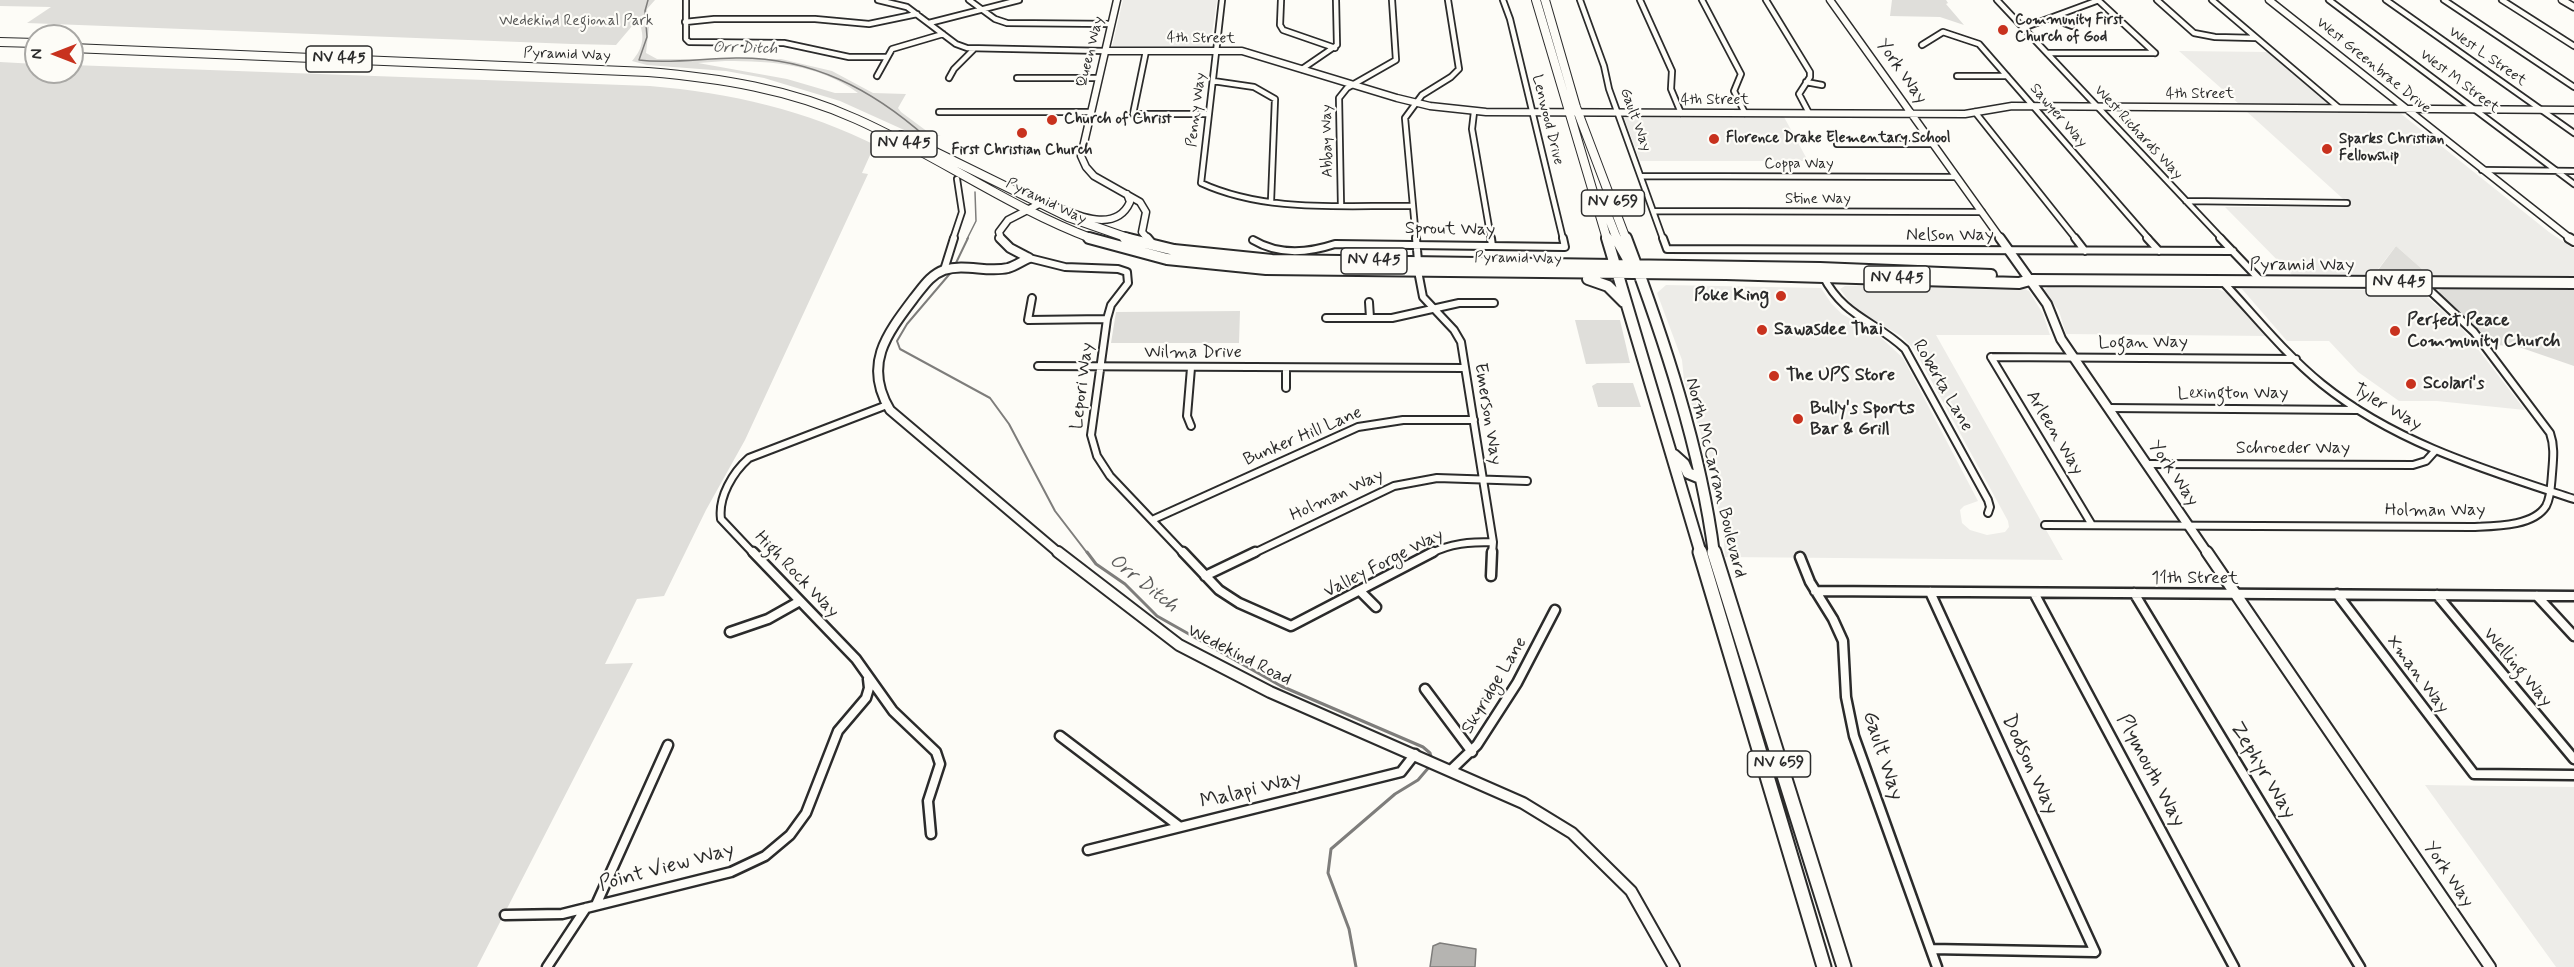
<!DOCTYPE html>
<html>
<head>
<meta charset="utf-8">
<style>
  body { margin:0 }
  #map { position:relative; width:2574px; height:967px; overflow:hidden; background:#fdfcf7; font-family:Mynerve,sans-serif }
  canvas { display:block }
  .north { position:absolute; left:24px; top:24px; width:60px; height:60px; box-sizing:border-box; background:#fdfcf7; border:2px solid #a9a8a5; border-radius:50%; rotate:270deg; font-size:16px; font-weight:700; line-height:24px; text-align:center; color:#2b2b2b }
  .north::after { content:''; display:block; margin:auto; width:21px; height:27px; background:#c8321e; clip-path:polygon(50% 0,100% 100%,50% 72%,0 100%) }
</style>
</head>
<body>
<div id="map">
<canvas width="2574" height="967"></canvas>
<div class="north">N</div>
</div>
<script>
const g = document.querySelector('canvas').getContext('2d');
g.lineJoin = 'round';
function fill(path, color) {
  g.fillStyle = color;
  g.fill(path, 'evenodd');
}
function trace(path, color, width, dash) {
  g.strokeStyle = color;
  g.lineWidth = width;
  g.lineCap = dash ? 'butt' : 'round';
  g.setLineDash(dash || []);
  g.stroke(path);
}
function write(font, color, halo, rows, align = 'center') {
  g.font = font + ' Mynerve,sans-serif';
  g.lineWidth = 4.5;
  g.setLineDash([]);
  g.textBaseline = 'middle';
  g.strokeStyle = halo;
  g.fillStyle = color;
  for (const [text, x, y, turn = 0] of rows) {
    g.save();
    g.translate(x, y);
    g.rotate((+turn || 0) * Math.PI / 180);
    g.textAlign = isNaN(turn) ? turn : align;
    if (halo) g.strokeText(text, 0, 0);
    g.fillText(text, 0, 0);
    g.restore();
  }
}
fill(new Path2D(`
  M1123 0H1217L1210 47H1112Z
  M2179 51 2268 52 2330 105 2239 104Z
  M2245 110 2400 113 2549 232 2574 249V277H2431L2396 246 2375 273 2376 277 2293 276 2225 207H2352Z
  M1627 116 1784 117 1808 161H1640L1624 118Z
  M1666 285 1821 288 1831 303 1842 314 1876 333 1903 358 1978 501 1964 506 1960 510 1962 523 1970 530 1987 535 2005 532 2009 527 2008 521 1914 349 1901 336 1854 308 1840 289 1845 286 1879 285 2019 287 2029 291 2043 314 2050 335H1936L2063 560 1725 557 1722 521 1714 493 1717 485 1684 380 1682 360 1657 293Z
  M2048 287 2218 289 2227 293 2267 336 2066 334 2059 311 2044 290Z
  M2242 289 2419 290 2460 326 2525 410 2437 401H2399L2358 372 2329 341H2287Z
  M2425 785 2574 787V967H2556Z`), '#edece8');
fill(new Path2D(`
  M0 0H655L647 9 649 27 646 53 657 59H781L832 71 873 93 906 94 898 108 901 112 928 132 941 136 913 134 840 101 764 78 726 71 647 65 632 61C644 47 645 36 638 19L616 45 572 44 27 23 51 7 0 6ZM725 61C773 61 818 64 858 93H835L787 79 698 63Z
  M1892 0H1946L1948 3 1946 4 1964 25 1940 17 1890 16Z
  M0 62 36 64V72H72V65L650 86C731 93 806 110 879 147L871 153 862 173 868 174 745 440 706 510 664 596 637 599 605 664 633 663 477 967H0Z
  M2396 246 2431 277H2376L2375 274Z
  M2443 289H2574V366L2516 346 2491 345 2475 325 2440 294 2439 290Z
  M1240 311 1239 343H1111L1116 312Z
  M1575 320H1620L1630 363 1586 364Z
  M1597 383H1633L1641 407H1598L1592 386Z`), '#dfdeda');
const water = new Path2D(`
  M1440 943 1476 949 1475 967H1430L1433 946Z`);
fill(water, '#b5b4b1');
trace(water, '#7e7d7b', 1.5);
trace(new Path2D(`
  M648 0 645 11 647 37 639 60C671 64 704 58 736 58 811 57 872 89 927 138
  M967 239 976 221 975 192`), '#7e7d7b', 1.5);
trace(new Path2D(`
  M955 265 968 238
  M953 270 907 324 897 341 900 349 990 398 1009 424 1055 511 1088 554`), '#7e7d7b', 2);
trace(new Path2D(`
  M1087 552 1096 564 1125 584 1157 616 1281 686 1423 747 1430 753 1432 760
  M1356 967 1349 929 1328 873 1331 849 1395 794 1418 780 1430 766`), '#7e7d7b', 3);
const minorFar2 = new Path2D(`
  M686 0V39L689 42 784 43 849 57H886
  M878 0 907 7 956 44 967 48 1105 51
  M969 0 995 19 1007 23 1111 24
  M1222 0 1201 183C1266 213 1343 205 1413 206
  M1281 0 1280 25 1283 30 1335 48
  M1503 0 1510 19 1563 239
  M1580 0 1604 66 1609 89 1663 239
  M1640 0 1672 71 1671 89 1681 113
  M1702 0 1741 74 1734 91 1745 113
  M1766 0 1810 72V77L1799 94 1809 113
  M1997 0 2222 239
  M2098 0 2155 53
  M2157 0 2194 33 2215 37 2256 38
  M2212 0 2339 108
  M2329 0 2574 184
  M2386 0 2574 133
  M2444 0 2574 87
  M2502 0 2574 46
  M2050 18 2072 26
  M685 22 714 19H815L869 24 917 14
  M929 23 1019 0
  M2023 28 2099 0
  M1922 45 1943 32 1979 44 2149 239
  M1146 51 1133 114H1209
  M2047 53H2155
  M1302 69 1337 45 1336 0
  M877 76 892 49 943 34
  M1957 76H2007
  M949 78 954 69 974 49
  M1017 78H1098
  M1213 81 1254 87 1275 99 1271 201
  M1806 82 1822 85
  M939 112H1090
  M1474 112 1472 129 1491 239
  M1975 112 2076 239
  M1837 144H1933
  M2482 170 2574 171
  M1641 176 1956 177
  M2186 201 2347 203
  M1341 206 1339 98 1347 88 1396 60 1392 0
  M1654 211 1982 212
  M953 239 962 212 957 179
  M1416 239 1405 118 1422 95 1451 77 1459 69 1448 0`);
const minorFar1 = new Path2D(`
  M1416 238 1418 261
  M1491 238 1492 246
  M1663 238 1667 249 2233 251
  M2075 238 2085 251
  M2147 238 2159 251
  M2220 238 2262 282
  M1253 240C1278 255 1308 253 1335 244L1565 247 1563 238
  M1029 258 1065 267 1118 269 1127 272 1128 283 1111 305 1107 319 1091 435 1097 456 1110 476 1184 554
  M944 270 954 238
  M1418 271 1423 297 1454 330 1461 342 1493 542 1492 554
  M1823 276C1844 317 1874 320 1905 349L1988 500 1990 507 1988 513
  M2223 282C2255 316 2285 354 2322 384 2395 443 2486 470 2574 499
  M1032 298 1028 320 1107 319
  M1369 302 1370 318
  M1326 318H1392L1459 303H1494
  M1991 357 2296 359
  M1991 357 2092 525
  M1038 366 1464 368
  M1191 368 1187 416 1191 426
  M1286 368V388
  M2109 408 2357 410
  M2146 464 2413 465 2426 461 2435 451
  M1152 520 1358 427 1403 420H1474
  M2045 525 2472 527C2493 526 2533 527 2546 506 2551 497 2551 485 2552 474 2553 460 2555 447 2550 433L2474 332 2422 283
  M754 554 721 519C718 497 733 472 749 458L887 405
  M1252 554 1394 486 1437 478 1527 481
  M1430 554C1450 543 1471 542 1493 542`);
const minor = new Path2D(`
  M753 552 856 659 893 711 936 752 940 764 928 801 931 834
  M1183 552 1219 590 1239 603 1291 626 1433 552
  M1800 557 1810 582 1833 619 1843 641 1846 697 1854 736 1937 967
  M1205 576 1255 552
  M1491 576 1492 552
  M1815 591 2574 596
  M1361 592 1376 607
  M1930 592 2095 952 1931 949
  M2034 593 2234 967
  M2134 593 2360 967
  M2337 594 2474 774 2574 775
  M2437 595 2574 759
  M2537 596 2574 636
  M730 632 768 619 800 601
  M1425 689 1472 752
  M1060 736 1180 827
  M1451 770 1477 745 1517 683 1555 610
  M1088 850 1401 772 1415 754
  M596 905 668 745
  M505 915 562 914 731 872 765 856 790 835 806 813 838 731 866 698 869 688 868 679
  M547 967 586 908`);
const tertiaryFar2 = new Path2D(`
  M1117 0 1081 156 1086 167 1094 176 1140 202 1146 212 1142 232 1148 239
  M1830 0 2001 239
  M2269 0 2571 239
  M2562 0 2574 7
  M1105 51H1242L1397 98 1430 106 1486 112 1965 114 2012 106 2574 110
  M1034 198C1061 207 1113 240 1130 202L1127 194
  M1001 239 999 232 1008 220 1041 203`);
const tertiaryFar1 = new Path2D(`
  M1000 238 1010 248 1029 258
  M1147 238 1152 244
  M2000 238 2047 304 2061 339 2208 554
  M2569 238 2574 241
  M1029 258C1022 261 1015 266 1008 268 987 273 965 263 944 270 930 275 923 287 914 298 886 335 863 365 890 410L1060 554`);
const tertiary = new Path2D(`
  M1058 552 1179 645 1270 692 1523 803 1572 833 1631 891 1674 967
  M2207 552 2490 967`);
const primaryFar2 = new Path2D(`
  M1536 0 1607 239
  M1545 0 1576 107 1626 239
  M0 42 36 43
  M72 48 648 72C720 78 790 89 856 119 937 155 1010 208 1093 239
  M901 135 1068 217 1131 239
  M1597 201 1608 216 1617 239`);
const primaryFar1 = new Path2D(`
  M1089 238 1167 259 1266 269 1726 274 2019 283 2030 280 2574 283
  M1125 238 1174 250 1272 260 1820 268 1991 275
  M1607 238 1701 554
  M1616 238 1633 268
  M1626 238C1663 336 1701 450 1714 554
  M1588 279 1608 286 1624 302
  M1674 455 1684 464 1688 473 1700 478`);
const primary = new Path2D(`
  M1700 552 1824 967
  M1714 552 1844 967`);
trace(minorFar2, '#2b2b2b', 8);
trace(minorFar1, '#2b2b2b', 10);
trace(minor, '#2b2b2b', 13);
trace(tertiaryFar2, '#2b2b2b', 9);
trace(tertiaryFar1, '#2b2b2b', 12);
trace(tertiary, '#2b2b2b', 14);
trace(primaryFar2, '#2b2b2b', 10);
trace(primaryFar1, '#2b2b2b', 14);
trace(primary, '#2b2b2b', 17);
trace(minorFar2, '#fdfcf7', 4.5);
trace(minorFar1, '#fdfcf7', 6);
trace(minor, '#fdfcf7', 8);
trace(tertiaryFar2, '#fdfcf7', 6);
trace(tertiaryFar1, '#fdfcf7', 8);
trace(tertiary, '#fdfcf7', 10);
trace(primaryFar2, '#fdfcf7', 8);
trace(primaryFar1, '#fdfcf7', 10);
trace(primary, '#fdfcf7', 13);
for (const [x, y, r, color] of [
  [2003,30,6,"#c8321e"],
  [1052,120,6,"#c8321e"],
  [1022,133,6,"#c8321e"],
  [1714,139,6,"#c8321e"],
  [2327,149,6,"#c8321e"],
  [1781,296,6,"#c8321e"],
  [1762,330,6,"#c8321e"],
  [2395,331,6,"#c8321e"],
  [1774,376,6,"#c8321e"],
  [2411,384,6,"#c8321e"],
  [1798,419,6,"#c8321e"]
]) {
  const dot = new Path2D();
  dot.arc(x, y, r, 0, 2 * Math.PI);
  g.fillStyle = color;
  g.fill(dot);
  trace(dot, '#fdfcf7', 2);
}
write('bold 15px', '#2b2b2b', '#fdfcf7', [
  ["Community First",2015,21],
  ["Church of God",2015,38],
  ["Church of Christ",1064,120],
  ["Florence Drake Elementary School",1726,139],
  ["Sparks Christian",2339,140],
  ["Fellowship",2339,157],
  ["First Christian Church",1022,151,"center"]
], 'left');
write('15px', '#585857', '#fdfcf7', [
  ["Wedekind Regional Park",576,22]
]);
write('15px', '#2b2b2b', '#fdfcf7', [
  ["4th Street",1201,39,1],
  ["Queen Way",1091,52,-76],
  ["Pyramid Way",567,55,2],
  ["West L Street",2487,57,35],
  ["West Greenbrae Drive",2373,66,39],
  ["West M Street",2459,82,37],
  ["4th Street",2200,95],
  ["4th Street",1715,101],
  ["Penny Way",1197,110,-83],
  ["Sawyer Way",2058,116,49],
  ["Lenwood Drive",1547,120,76],
  ["Gault Way",1635,120,70],
  ["West Richards Way",2138,133,47],
  ["Abbay Way",1328,141,-91],
  ["Coppa Way",1799,165],
  ["Stine Way",1818,200],
  ["Pyramid Way",1046,202,26],
  ["Pyramid Way",1518,259,1]
]);
write('italic 16px', '#5b5b5a', '#fdfcf7', [
  ["Orr Ditch",745,49,1]
]);
for (const [x, y, w] of [
  [339,59,66],
  [904,144,66],
  [1613,203,63],
  [1374,261,66],
  [1897,279,66],
  [2399,283,66],
  [1779,764,63]
]) {
  const box = new Path2D();
  box.roundRect(x - w / 2, y - 13, w, 26, 4.5);
  g.fillStyle = '#fdfcf7';
  g.fill(box);
  trace(box, '#2b2b2b', 1.5);
}
write('bold 16px', '#2b2b2b', null, [
  ["NV 445",339,59],
  ["NV 445",904,144],
  ["NV 659",1613,203],
  ["NV 445",1374,261],
  ["NV 445",1897,279],
  ["NV 445",2399,283],
  ["NV 659",1779,764]
]);
write('18px', '#2b2b2b', '#fdfcf7', [
  ["York Way",1901,72,55],
  ["Sprout Way",1450,230,1],
  ["Nelson Way",1950,236],
  ["Pyramid Way",2302,266],
  ["Logan Way",2143,343],
  ["Wilma Drive",1193,353],
  ["Lepori Way",1083,386,-83],
  ["Roberta Lane",1942,386,60],
  ["Lexington Way",2233,394],
  ["Tyler Way",2387,408,30],
  ["Emerson Way",1487,414,81],
  ["Arleen Way",2054,433,59],
  ["Bunker Hill Lane",1303,437,-23],
  ["Schroeder Way",2293,449],
  ["York Way",2173,474,56],
  ["North McCarran Boulevard",1715,478,76],
  ["Holman Way",1337,496,-25],
  ["Holman Way",2435,511],
  ["Valley Forge Way",1384,564,-27],
  ["High Rock Way",796,575,46],
  ["11th Street",2195,579],
  ["Wedekind Road",1239,656,27],
  ["Welling Way",2517,668,50],
  ["Xman Way",2417,675,53],
  ["Skyridge Lane",1495,686,-59],
  ["York Way",2448,875,56]
]);
write('bold 18px', '#2b2b2b', '#fdfcf7', [
  ["Poke King",1769,296,"right"],
  ["Perfect Peace",2407,321],
  ["Community Church",2407,342],
  ["Sawasdee Thai",1774,330],
  ["The UPS Store",1786,376],
  ["Scolari's",2423,384],
  ["Bully's Sports",1810,409],
  ["Bar & Grill",1810,430]
], 'left');
write('italic 20px', '#5b5b5a', '#fdfcf7', [
  ["Orr Ditch",1143,584,38]
]);
write('21px', '#2b2b2b', '#fdfcf7', [
  ["Gault Way",1882,756,72],
  ["Dodson Way",2029,765,65],
  ["Plymouth Way",2150,771,62],
  ["Zephyr Way",2262,771,59],
  ["Malapi Way",1251,791,-14],
  ["Point View Way",667,868,-15]
]);
</script>
</body>
</html>
